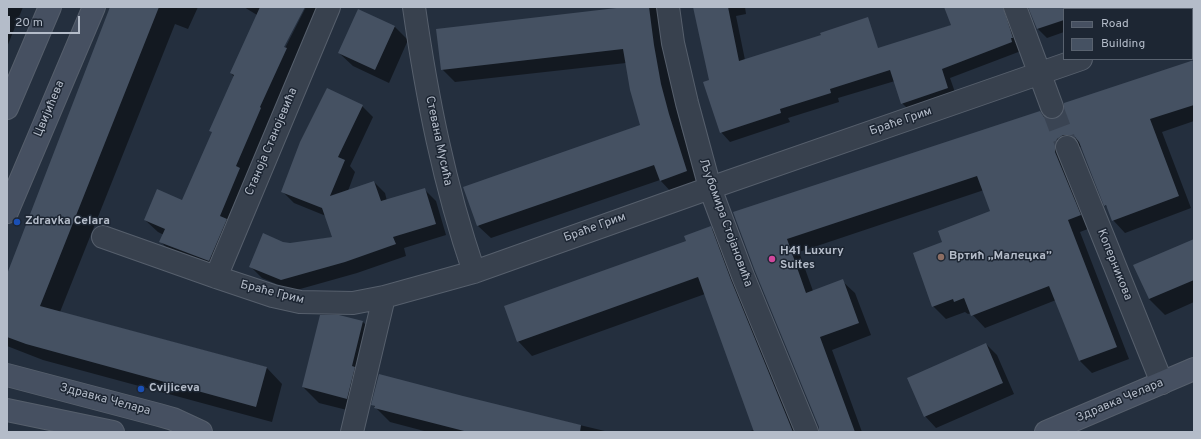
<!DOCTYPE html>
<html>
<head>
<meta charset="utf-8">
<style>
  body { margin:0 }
  #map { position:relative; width:1201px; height:439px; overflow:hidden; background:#242f3e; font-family:Overpass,sans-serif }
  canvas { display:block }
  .frame { position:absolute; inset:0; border:8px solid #b4bcc9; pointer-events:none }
  .legend { position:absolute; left:1063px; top:8px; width:130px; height:52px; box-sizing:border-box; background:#1d2633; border:1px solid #59626f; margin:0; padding:5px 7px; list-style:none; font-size:12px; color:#b4bcc9 }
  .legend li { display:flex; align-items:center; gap:8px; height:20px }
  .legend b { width:20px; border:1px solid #59626f }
  .scale { position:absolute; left:8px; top:16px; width:72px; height:18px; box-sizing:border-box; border:2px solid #b4bcc9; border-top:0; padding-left:5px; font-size:12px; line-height:14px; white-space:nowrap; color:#b4bcc9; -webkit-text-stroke:3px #1d2633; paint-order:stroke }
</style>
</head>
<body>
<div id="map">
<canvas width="1201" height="439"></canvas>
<div class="frame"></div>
<ul class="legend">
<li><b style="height:5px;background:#465061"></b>Road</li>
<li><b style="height:11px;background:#455162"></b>Building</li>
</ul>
<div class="scale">20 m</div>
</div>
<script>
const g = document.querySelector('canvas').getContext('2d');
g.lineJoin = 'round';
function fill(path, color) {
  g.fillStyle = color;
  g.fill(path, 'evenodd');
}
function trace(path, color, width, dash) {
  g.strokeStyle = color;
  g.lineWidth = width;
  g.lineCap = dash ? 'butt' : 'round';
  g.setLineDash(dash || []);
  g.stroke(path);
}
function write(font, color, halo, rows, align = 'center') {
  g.font = font + ' Overpass,sans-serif';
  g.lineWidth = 3;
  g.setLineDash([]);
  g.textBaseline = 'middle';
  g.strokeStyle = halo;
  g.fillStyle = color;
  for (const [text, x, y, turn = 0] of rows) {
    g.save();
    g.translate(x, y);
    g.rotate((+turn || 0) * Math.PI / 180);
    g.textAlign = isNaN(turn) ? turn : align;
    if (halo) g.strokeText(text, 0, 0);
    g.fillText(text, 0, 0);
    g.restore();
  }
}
fill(new Path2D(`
  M7 7H23L7 47Z
  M111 7H198L188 29 175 24 60 312 266 367 282 384 272 422 43 360 7 346V278Z
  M244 7H304L281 51 283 52 306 7H324L221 273 173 254 161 242 164 235 158 232 145 220 183 201 213 132 234 77 231 73 257 15Z
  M619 7H661L664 39 674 98 681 127 699 184 673 194 660 180 491 238 478 226 641 126 626 63 455 82 442 69 619 9Z
  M694 7H745L746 14 736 16 745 60 815 70 952 25 945 7H1016L1021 51 950 78 957 98 911 112 902 103 895 81 838 98 839 102 788 118 790 122 730 142 721 132Z
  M1029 7H1132L1126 9H1064V32L1047 38 1038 29Z
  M358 10 395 27 408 40 389 83 353 66 339 53Z
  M1194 61V121L1162 132 1191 208 1125 233 1113 220 1108 208 1105 205 1081 147 1075 148 1093 227 1080 232 1129 359 1092 373 1080 361 1056 300 985 328 971 313 968 314 965 312 946 319 933 306 943 242 991 211 984 190 799 252 813 291 842 281 855 293 871 335 832 350 862 432H820V427L734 213 1040 112 1047 119 1056 120Z
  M362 106 373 117 350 166 355 172 348 191 374 182 385 193 387 201 425 190 436 201 446 235 404 248 406 256 357 273 293 291 262 278 251 267 283 243 290 244 334 237 326 216 294 203 282 191Z
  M711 228 725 242 802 432H746L754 430 705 294 532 356 518 341Z
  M1194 240V302L1165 315 1149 299Z
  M339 316 363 322 379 338 363 414 319 403 303 387Z
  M986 344 997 355 1014 394 936 428 925 416Z
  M462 397 609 432H428L390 422 372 404Z`), '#0007');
fill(new Path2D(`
  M110 7H159L40 306 267 367 256 407 26 344 7 337V274Z
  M260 7H305L284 47 287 48 260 107 261 108 236 166 240 168 220 216 227 219 209 261 159 242 165 229 144 220 157 189 182 200 212 132 209 131 234 75 230 73Z
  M625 7H649L654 45 661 84 669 114 687 171 660 181 654 165 477 226 463 187 640 125 630 90 623 49 441 70 436 29Z
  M693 7H728L739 61 821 35 820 33 868 17 878 48 951 25 944 7H1003L1013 38H1011L1012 42 942 69 948 88 901 104 890 70 830 89 831 93 780 109 781 113 720 133 703 82 709 80Z
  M1028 7H1092V9H1064V20L1037 29Z
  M358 9 395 26 375 70 338 53Z
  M1194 60V105L1150 119 1179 196 1112 221 1106 205 1104 206 1079 142 1075 137 1069 135H1063L1057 139 1055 145V152L1081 215 1068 220 1117 347 1079 361 1049 286 971 316 964 298 954 302 953 299 932 307 913 253 942 242 938 231 990 211 977 176 787 239 806 293 843 279 859 323 820 337 855 432H819V427L755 271 733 212 1040 111 1044 117 1050 119H1056L1062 115 1064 109V103Z
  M327 88 363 105 338 157 345 160 330 196 374 181 381 201 425 188 436 224 393 237 396 244 345 262 281 280 249 267 263 233 283 242 290 243 332 237 322 208 281 192 300 142Z
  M711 226 731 280 793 432H754L698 277 517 342 504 306 686 241 684 236Z
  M1194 239V280L1149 299 1133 265Z
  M320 315H339L363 321 352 366 355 367 347 399 302 387Z
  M986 343 1003 383 924 417 907 378Z
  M379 374 463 396 581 425 580 432H468L374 408 375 406 371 405Z`), '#455162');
trace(new Path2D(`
  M1052 107 1067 147`), '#3a4453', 22, [22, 11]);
const street = new Path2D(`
  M414 7C427 98 444 184 474 272
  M668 7 673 43 687 103 710 188 743 276 807 432
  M1015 7 1052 107
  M1192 19H1194
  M1067 147 1162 383
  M103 237 216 277 273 296 300 302 353 303 384 297 474 272 710 188 1081 59
  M216 277 329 7
  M352 432 384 297`);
const secondary = new Path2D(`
  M7 108 50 7
  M7 212 94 7
  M7 375 159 415 173 419 201 432
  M7 410 113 432
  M1046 432 1194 369`);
trace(street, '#565f6c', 24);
trace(secondary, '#565f6c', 24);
trace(street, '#38414e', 22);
trace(secondary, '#465061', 22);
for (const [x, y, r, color] of [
  [17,222,4,"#1a4fb4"],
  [941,257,4,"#8d6e63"],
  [772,259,4,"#d1479c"],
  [141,389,4,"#1a4fb4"]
]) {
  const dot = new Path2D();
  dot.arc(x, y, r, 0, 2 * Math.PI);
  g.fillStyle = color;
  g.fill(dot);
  trace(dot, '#1d2633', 1.5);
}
write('12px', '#b4bcc9', '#1d2633', [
  ["Цвијићева",50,109,-67],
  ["Браће Грим",901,122,-19],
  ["Стевана Мусића",438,141,78],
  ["Станоја Станојевића",272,142,-67],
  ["Љубомира Стојановића",725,223,70],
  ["Браће Грим",595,228,-20],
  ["Коперникова",1114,265,68],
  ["Браће Грим",272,293,14],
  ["Здравка Челара",105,400,15],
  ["Здравка Челара",1120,401,-23]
]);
write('bold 12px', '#b4bcc9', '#1d2633', [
  ["Zdravka Celara",25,222],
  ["H41 Luxury",780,252],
  ["Suites",780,266],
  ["Вртић „Малецка”",949,257],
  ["Cvijiceva",149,389]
], 'left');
</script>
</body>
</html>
